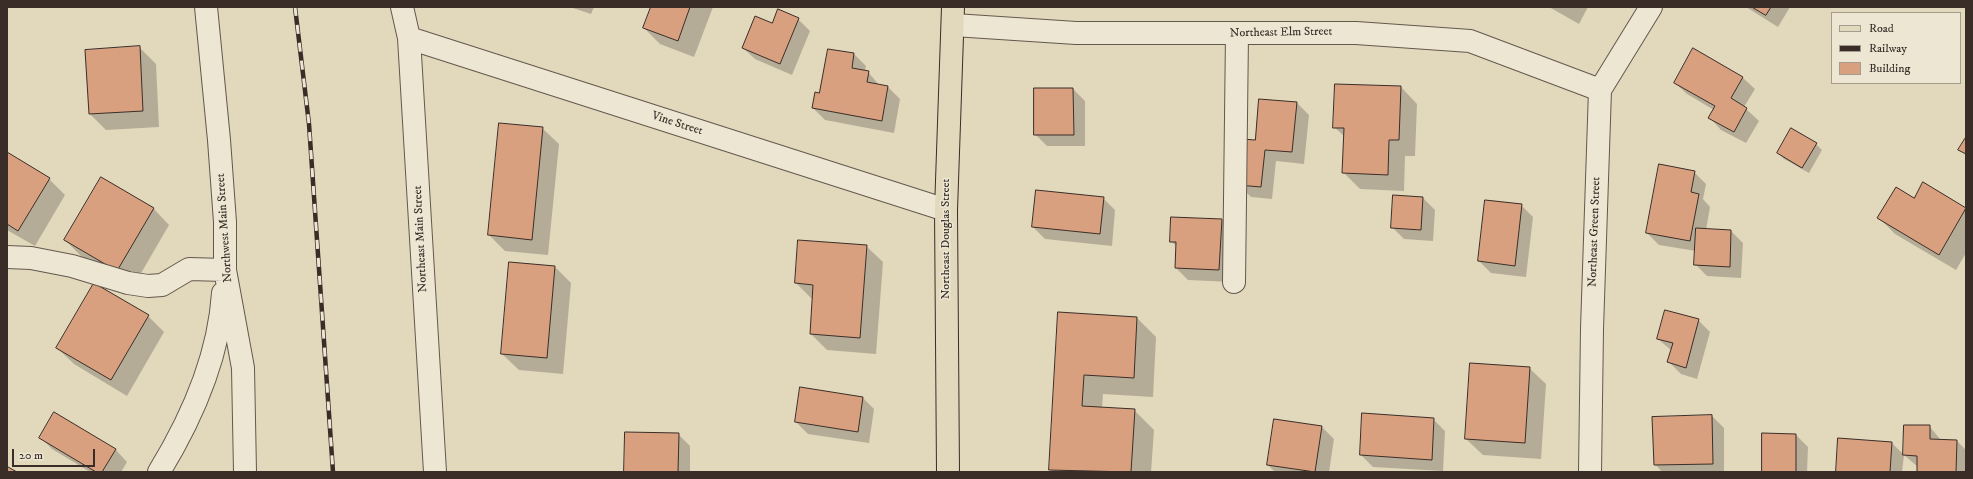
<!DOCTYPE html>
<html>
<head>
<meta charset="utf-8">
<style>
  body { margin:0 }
  #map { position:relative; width:1973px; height:479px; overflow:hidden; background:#e2d8bc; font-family:"IM FELL DW Pica",serif }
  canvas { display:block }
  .frame { position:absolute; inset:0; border:8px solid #3a2d28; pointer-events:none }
  .legend { position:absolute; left:1831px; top:12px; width:130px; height:72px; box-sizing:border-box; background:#ece6d3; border:1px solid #a59c8f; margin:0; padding:5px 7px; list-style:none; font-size:12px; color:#3a2d28 }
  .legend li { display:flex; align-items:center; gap:8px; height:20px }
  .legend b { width:20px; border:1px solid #a59c8f }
  .scale { position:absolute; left:12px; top:449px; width:83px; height:18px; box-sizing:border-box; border:2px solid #3a2d28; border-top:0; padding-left:5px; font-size:12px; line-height:14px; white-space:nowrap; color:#3a2d28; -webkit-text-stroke:3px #ece6d3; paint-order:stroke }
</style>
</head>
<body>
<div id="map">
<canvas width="1973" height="479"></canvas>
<div class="frame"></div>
<ul class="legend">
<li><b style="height:5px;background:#e2d8bc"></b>Road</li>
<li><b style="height:5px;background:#3a2d28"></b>Railway</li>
<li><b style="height:11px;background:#d8a07e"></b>Building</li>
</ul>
<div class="scale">20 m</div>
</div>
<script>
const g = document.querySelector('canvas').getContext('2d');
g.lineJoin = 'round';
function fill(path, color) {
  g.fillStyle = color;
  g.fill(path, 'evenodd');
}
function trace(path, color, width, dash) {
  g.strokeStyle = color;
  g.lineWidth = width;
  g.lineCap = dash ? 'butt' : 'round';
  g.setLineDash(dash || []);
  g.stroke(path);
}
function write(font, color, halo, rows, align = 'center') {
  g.font = font + ' "IM FELL DW Pica",serif';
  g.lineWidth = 3;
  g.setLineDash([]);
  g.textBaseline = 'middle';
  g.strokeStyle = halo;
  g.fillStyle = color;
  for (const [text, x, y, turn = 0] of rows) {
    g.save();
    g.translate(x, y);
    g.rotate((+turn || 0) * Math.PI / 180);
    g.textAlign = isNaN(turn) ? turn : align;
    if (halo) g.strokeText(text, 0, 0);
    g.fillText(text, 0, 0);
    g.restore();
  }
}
fill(new Path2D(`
  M570 7H594L591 14Z
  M652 7H713L694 57 660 44 644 28Z
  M1549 7H1588L1579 24Z
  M1746 7H1790L1778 27Z
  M798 19 810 31 792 75 755 59 743 48 772 24Z
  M139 47 156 64 159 127 106 130 90 114 86 50Z
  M854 54 866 66 865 71 868 72 880 86 888 87 900 99 894 133 825 120 813 108 820 94Z
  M1743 78 1755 89 1744 107 1759 121 1746 143 1721 130 1710 118 1714 110 1687 94 1675 83Z
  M1401 87 1417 104 1415 156H1405L1404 191 1360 189 1343 172 1345 137 1334 127Z
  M1035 89H1073L1085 101V146H1047L1035 134Z
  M1260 100 1297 103 1309 115 1304 164 1276 161 1272 199 1251 197 1239 185 1256 141Z
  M542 128 559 144 548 255 505 251 489 235Z
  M1816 144 1822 150 1809 173 1784 159 1778 153Z
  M7 154 49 179 65 195 35 246 7 230Z
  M1694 172 1706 184 1703 199 1710 207 1706 230 1731 231 1743 243 1741 278 1707 276 1695 264 1696 251 1659 245 1647 233Z
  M1923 184 1966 209V253L1956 270 1895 234 1879 218 1914 199Z
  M1103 198 1115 210 1112 246 1045 239 1033 227Z
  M1423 198 1435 210 1433 241 1404 239 1392 227Z
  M1521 205 1533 217 1526 277 1491 273 1479 261Z
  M153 208 169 225 133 287 81 256 65 240Z
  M1222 220 1233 232 1231 282 1188 280 1176 268 1177 247 1171 241Z
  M866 246 883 262 876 354 827 350 811 334 813 300 796 283Z
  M555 267 571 283 563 374 519 370 502 354Z
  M1059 313 1137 318 1156 337 1153 397 1103 394 1102 408 1134 410 1154 430 1151 472H1053L1050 469Z
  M148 316 164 332 127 396 74 364 57 348Z
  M1698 320 1710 332 1697 379 1681 374 1669 362 1672 351 1658 339Z
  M1529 368 1546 384 1541 459 1483 455 1466 439Z
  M863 398 874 409 869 443 808 434 796 422Z
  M54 413 116 450 127 462 121 472H90L52 449 40 437Z
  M1712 416 1724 428V472H1662L1655 464Z
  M1433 419 1445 431 1443 471 1373 467 1361 455Z
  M1929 426 1941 440 1957 441 1966 450V472H1918V467L1904 455 1902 472H1837L1892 443 1904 455Z
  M1322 427 1334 439 1329 472H1275L1268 465Z
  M678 434 690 446V472H625Z
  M1796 435 1808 447 1807 472H1763Z`), '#0003');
const building = new Path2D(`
  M651 7H690L678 41 643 28Z
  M1752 7H1771L1766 15Z
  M778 9 799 18 780 64 742 48 755 16 772 23Z
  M140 46 143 111 89 114 85 50Z
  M1693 48 1743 77 1731 98 1747 108 1734 132 1708 118 1715 106 1674 83Z
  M828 49 854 53 852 68 869 71 867 82 888 86 882 121 812 108 815 92 819 93Z
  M1335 84 1401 86 1399 140H1389L1388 175 1342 173 1344 128H1333Z
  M1034 88H1073L1074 135H1034Z
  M1259 99 1297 102 1292 152 1265 150 1261 187 1238 185 1242 139 1255 140Z
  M499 123 543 127 532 240 488 235Z
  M1791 128 1817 143 1802 168 1777 153Z
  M1966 137V154L1958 150Z
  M7 152 50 178 18 231 7 224Z
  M1659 164 1695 171 1691 192 1699 194 1690 241 1646 233Z
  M101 177 154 208 117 271 64 240Z
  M1923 182 1966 208 1939 255 1877 218 1896 187 1914 198Z
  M1036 190 1104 197 1100 234 1032 227Z
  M1393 195 1423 197 1421 230 1391 228Z
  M1485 200 1522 204 1515 266 1478 261Z
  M1171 217 1222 219 1219 270 1175 268 1176 242H1170Z
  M1696 228 1731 230 1730 267 1694 265Z
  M798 240 867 245 860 338 810 334 813 285 795 283Z
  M509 262 555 266 547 358 501 354Z
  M94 283 149 315 111 380 56 348Z
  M1665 310 1699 319 1686 368 1667 362 1673 343 1657 339Z
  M1058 312 1137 317 1134 378 1084 375 1082 406 1135 409 1131 472 1049 470Z
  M1470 363 1530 367 1525 443 1465 439Z
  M800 387 863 397 858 432 795 422Z
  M54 412 116 449 102 472H96L39 438Z
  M1362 413 1434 418 1432 460 1360 455Z
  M1712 415 1713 464 1654 465 1652 417Z
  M1274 419 1322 426 1315 472 1267 465Z
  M1904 425H1930V439L1957 440 1956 472H1917V456L1903 455Z
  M625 432 679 433 678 472H624Z
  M1762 433 1796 434V472H1762Z
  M1838 438 1892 442 1890 472H1836Z
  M8 467 17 472H7Z`);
fill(building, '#d8a07e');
trace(building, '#3a2d28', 1);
const minor = new Path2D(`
  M206 7 219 140 225 222V270L243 368 245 472
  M402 7 409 38 435 472
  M954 25 1076 33H1356L1470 41 1600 90
  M409 38 946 210
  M7 257 31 258 72 266 128 283 148 286 162 285 189 269 225 270
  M1234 282 1237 34
  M159 472C192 418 219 357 223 293
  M1590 472 1592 329 1600 90 1651 7`);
const major = new Path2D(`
  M948 472 946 210 953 7`);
trace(minor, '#64584d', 24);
trace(major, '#3a2d28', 24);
trace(minor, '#ece6d3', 22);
trace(major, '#e2d8bc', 22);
const rail = new Path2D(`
  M295 7 309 124 333 472`);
trace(rail, '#3a2d28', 4.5);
trace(rail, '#ece6d3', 3, [9]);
write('12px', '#3a2d28', '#ece6d3', [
  ["Northeast Elm Street",1281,33,-1],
  ["Vine Street",677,124,18],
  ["Northwest Main Street",225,228,-94],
  ["Northeast Green Street",1595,232,-88],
  ["Northeast Main Street",421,239,-93],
  ["Northeast Douglas Street",947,239,-90]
]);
</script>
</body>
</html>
